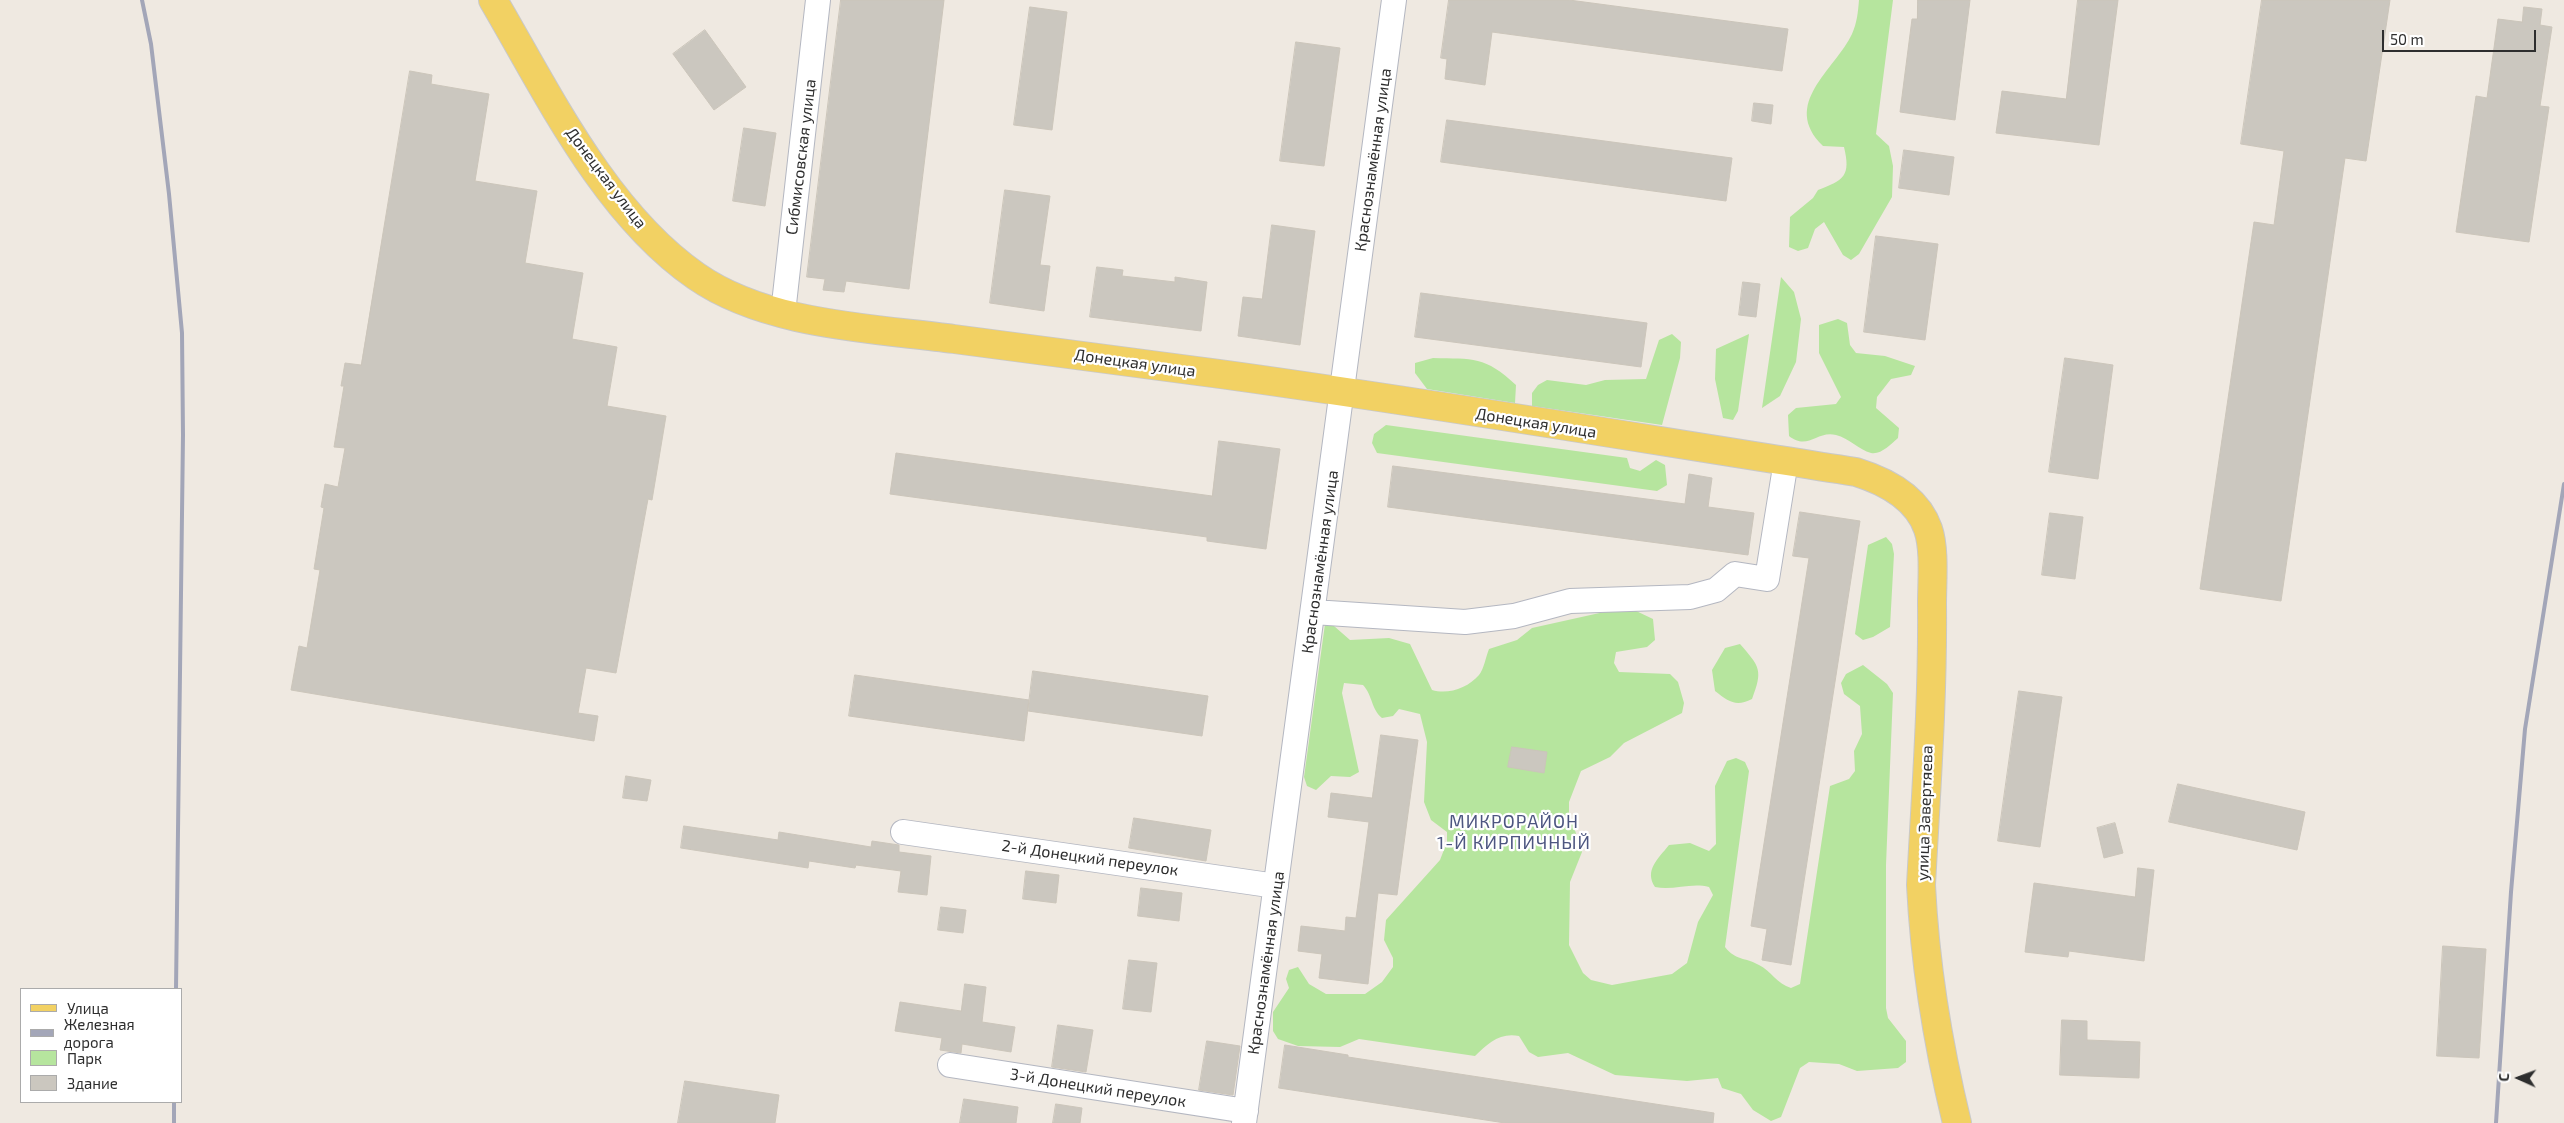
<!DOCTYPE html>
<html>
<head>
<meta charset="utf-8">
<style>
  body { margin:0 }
  #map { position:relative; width:2564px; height:1123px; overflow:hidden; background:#efe9e1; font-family:"Exo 2",sans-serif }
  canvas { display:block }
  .legend { position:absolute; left:20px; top:988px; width:162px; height:115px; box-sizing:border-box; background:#fff; border:1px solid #ababab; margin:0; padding:6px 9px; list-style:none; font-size:15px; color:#2e2e2e }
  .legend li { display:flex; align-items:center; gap:10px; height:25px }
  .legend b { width:25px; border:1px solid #ababab }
  .north { position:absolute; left:2494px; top:1053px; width:50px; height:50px; -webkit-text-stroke:4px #fff; paint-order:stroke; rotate:272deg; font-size:14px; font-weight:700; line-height:20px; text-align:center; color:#2e2e2e }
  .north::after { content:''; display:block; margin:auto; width:18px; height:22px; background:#2e2e2e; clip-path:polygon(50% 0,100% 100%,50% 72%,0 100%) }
  .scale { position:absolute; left:2382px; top:30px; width:154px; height:22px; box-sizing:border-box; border:2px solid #2e2e2e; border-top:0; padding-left:6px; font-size:15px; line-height:18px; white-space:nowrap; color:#2e2e2e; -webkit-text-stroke:4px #fff; paint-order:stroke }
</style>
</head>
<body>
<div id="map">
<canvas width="2564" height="1123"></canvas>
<ul class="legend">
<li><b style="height:6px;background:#f2d163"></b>Улица</li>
<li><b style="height:6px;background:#a3a6b8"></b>Железная дорога</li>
<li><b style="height:14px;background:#b6e59e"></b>Парк</li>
<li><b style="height:14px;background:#cbc7bf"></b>Здание</li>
</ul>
<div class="north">С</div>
<div class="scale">50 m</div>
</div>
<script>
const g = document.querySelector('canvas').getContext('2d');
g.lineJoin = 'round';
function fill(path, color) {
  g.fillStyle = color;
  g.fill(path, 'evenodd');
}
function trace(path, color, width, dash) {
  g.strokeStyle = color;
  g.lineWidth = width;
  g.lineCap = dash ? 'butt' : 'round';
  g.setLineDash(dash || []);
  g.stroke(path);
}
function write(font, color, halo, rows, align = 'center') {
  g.font = font + ' "Exo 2",sans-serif';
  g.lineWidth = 4.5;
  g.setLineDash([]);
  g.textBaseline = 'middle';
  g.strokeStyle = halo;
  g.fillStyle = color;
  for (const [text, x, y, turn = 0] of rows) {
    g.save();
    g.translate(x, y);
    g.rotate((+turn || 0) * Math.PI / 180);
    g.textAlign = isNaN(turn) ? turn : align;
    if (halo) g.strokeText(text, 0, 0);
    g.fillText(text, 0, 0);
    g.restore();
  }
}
fill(new Path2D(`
  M1859 0H1893L1876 134 1889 146 1893 166 1892 197 1859 254 1851 260 1843 255 1824 222 1815 229 1808 248 1798 251 1789 247 1790 217 1813 198 1818 190C1844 180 1851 176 1844 147L1823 146C1780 104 1835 70 1852 34 1857 23 1858 12 1859 0Z
  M1781 277 1794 292 1801 319 1796 362 1780 396 1762 408Z
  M1838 319 1847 323 1850 345 1856 353 1885 356 1915 366 1911 375 1891 379 1877 397 1876 408 1899 428 1898 438C1891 444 1881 455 1871 453 1859 450 1849 438 1836 435 1817 430 1808 451 1789 436L1788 415 1796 408 1836 404 1841 397 1819 353V325Z
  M1672 334 1681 342 1680 358 1662 425 1532 406V393L1538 385 1547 380 1586 385 1605 380 1646 379 1659 340Z
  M1749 334 1738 411 1733 420 1723 418 1715 379 1716 349Z
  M1433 358C1473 359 1485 356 1516 385L1515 403 1427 389 1415 373V363Z
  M1386 425 1627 458 1630 468 1640 471 1656 460 1665 465 1667 485 1657 491 1377 453 1372 443 1374 434Z
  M1886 537 1892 544 1894 554 1890 627 1873 637 1863 640 1855 634 1868 545Z
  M1613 610H1634L1653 619 1655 640 1647 647 1616 652 1614 663 1619 672 1670 674 1678 682 1684 703 1682 713 1624 743 1610 757 1581 771 1569 802V812L1582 852 1570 882 1569 945 1583 973 1591 980 1612 985 1672 974 1687 963 1698 922 1713 895 1709 887C1691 882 1673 891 1655 887 1644 870 1658 859 1669 845L1690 843 1709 851 1716 844 1715 786 1727 761 1736 758 1745 762 1749 771 1725 947C1736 961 1745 957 1759 965 1771 971 1777 984 1791 988L1800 984 1830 786 1849 779 1855 771 1854 751 1862 734 1860 706 1844 694 1841 683 1846 674 1863 665 1887 684 1893 693 1886 865V1008L1888 1018 1906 1041V1062L1898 1068 1857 1071 1839 1064 1809 1062 1800 1068 1781 1117 1771 1121 1753 1110 1741 1094 1722 1088 1718 1078 1687 1081 1615 1075 1568 1053 1538 1057 1529 1052 1519 1036C1500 1032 1487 1044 1475 1056L1359 1039 1340 1047 1298 1046 1278 1039 1273 1031V1012L1289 988 1286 979 1289 970 1298 967 1309 984 1326 994H1365L1382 982 1393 967V958L1384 940 1386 920 1440 860 1447 842V832L1431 820 1424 802 1427 742 1420 714 1399 709 1393 716 1382 718C1371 709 1373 696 1363 685L1344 683 1342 693 1359 772 1350 777 1331 776 1316 790 1307 786 1304 777 1325 624 1334 626 1350 640 1389 638 1410 644 1432 690C1448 695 1468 688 1479 675 1484 669 1486 656 1489 649L1517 640 1532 628Z
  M1740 644C1760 667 1763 670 1752 699 1736 707 1729 702 1715 691L1712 670 1725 648Z`), '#b6e59e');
const building = new Path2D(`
  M841 0H944L909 289 846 281 844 292 823 290 825 279 807 277Z
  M1449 0H1569L1788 29 1782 71 1492 32 1485 85 1445 79 1447 59 1441 58Z
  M1918 0H1970L1955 120 1900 112 1912 19H1917Z
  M2078 0H2118L2099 145 1996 133 2002 91 2066 99Z
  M2262 0H2390L2366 161 2345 158 2281 601 2200 589 2254 222 2274 225 2284 151 2241 144Z
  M1030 7 1067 12 1052 130 1014 125Z
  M2524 7 2542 9 2540 25 2552 27 2540 106 2549 107 2529 242 2456 232 2476 96 2487 98 2498 19 2522 22Z
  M705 30 746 87 714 110 673 54Z
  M1296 42 1340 48 1324 166 1280 161Z
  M410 71 432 75 431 84 489 94 475 181 537 191 525 263 583 273 572 339 617 347 607 406 666 416 652 500 648 499 616 673 586 668 578 713 598 716 594 741 291 690 299 646 307 648 320 570 314 569 324 508 321 507 325 484 338 487 345 448 334 447 344 386H341L345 363 361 365Z
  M1754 103 1773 105 1771 124 1752 121Z
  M1447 120 1732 158 1726 201 1441 162Z
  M744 128 776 133 765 206 733 201Z
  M1904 150 1954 157 1949 195 1899 188Z
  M1005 190 1050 196 1040 265 1050 266 1044 311 990 303Z
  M1272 225 1315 231 1300 345 1238 336 1243 297 1262 299Z
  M1876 236 1938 244 1925 340 1864 332Z
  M1097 267 1123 270 1122 276 1175 282V277L1207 282 1201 331 1090 317Z
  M1743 282 1760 284 1756 317 1739 315Z
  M1421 293 1647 323 1641 367 1415 337Z
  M2065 358 2113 365 2098 479 2049 472Z
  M1219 441 1280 449 1266 549 1207 541V537L890 494 896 453 1212 496Z
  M1393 466 1685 504 1689 474 1712 478 1708 507 1754 513 1748 555 1388 507Z
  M1800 512 1860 521 1791 965 1762 960 1767 929 1751 926 1809 558 1793 556Z
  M2050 513 2083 517 2075 579 2042 575Z
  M1033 671 1208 696 1202 736 1028 711Z
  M855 675 1029 700 1024 741 849 716Z
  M2019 691 2062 697 2040 847 1998 841Z
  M1381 735 1418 740 1397 895 1378 893 1368 984 1319 978 1322 954 1298 951 1301 926 1345 931 1346 917 1356 918 1369 822 1328 817 1331 793 1372 798Z
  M1512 747 1547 752 1544 773 1508 767Z
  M626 776 651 780 647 801 623 798Z
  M2178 784 2305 812 2297 850 2169 822Z
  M1134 818 1211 830 1206 861 1129 848Z
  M2115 823 2123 853 2104 858 2097 828Z
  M684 826 778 840 779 832 871 847 872 841 899 845V852L931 856 927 895 898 892 901 871 856 865 855 868 809 861 808 868 681 848Z
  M2138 868 2154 870 2144 961 2069 951 2068 957 2025 952 2034 883 2135 897Z
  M1026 871 1059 875 1056 903 1023 899Z
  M1141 888 1182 893 1179 921 1138 916Z
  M941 907 966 910 963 933 938 930Z
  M2443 946 2486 949 2479 1058 2437 1056Z
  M1129 960 1157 963 1151 1012 1123 1009Z
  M965 984 986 987 982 1022 1015 1027 1011 1052 962 1044 961 1053 940 1050 942 1038 895 1031 900 1002 961 1011Z
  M2062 1020 2087 1021V1040L2140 1042 2139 1078 2060 1075Z
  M1058 1025 1093 1030 1086 1072 1052 1067Z
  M1207 1041 1240 1046 1233 1095 1199 1090Z
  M1285 1045 1348 1055V1057L1714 1113 1713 1123H1505L1279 1088Z
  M685 1081 779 1095 775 1123H678Z
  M964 1099 1018 1107 1016 1123H960Z
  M1056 1104 1082 1108 1080 1123H1053Z`);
fill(building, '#cbc7bf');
trace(building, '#cbc5ba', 1);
const minor = new Path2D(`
  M783 313 818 0
  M1313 612 1465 622 1514 616 1570 601 1690 597 1716 590 1735 574 1767 579 1786 461
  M903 832 1276 886
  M950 1065 1246 1111
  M1244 1123 1394 0`);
const major = new Path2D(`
  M493 0C548 94 605 213 696 276 766 325 871 328 954 339 1043 351 1131 362 1220 374 1432 403 1644 439 1856 472 1885 481 1917 497 1928 529 1935 549 1932 582 1932 604 1933 698 1926 792 1921 885 1925 966 1938 1045 1957 1123`);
trace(minor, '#b4b7c1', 26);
trace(major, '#c9c9c9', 30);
trace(minor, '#fff', 24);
trace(major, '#f2d163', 28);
trace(new Path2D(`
  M142 0 151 44 169 194 182 333 183 435 176 989
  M174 1123V1102
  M2496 1123 2511 892 2525 729 2564 484`), '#a3a6b8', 4);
write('16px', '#2e2e2e', '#fff', [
  ["Сибмисовская улица",801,157,-83],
  ["Краснознамённая улица",1373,160,-82],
  ["Донецкая улица",606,178,53],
  ["Донецкая улица",1135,363,8],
  ["Донецкая улица",1536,423,9],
  ["Краснознамённая улица",1320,562,-82],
  ["улица Завертяева",1925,813,-88],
  ["2-й Донецкий переулок",1090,858,8],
  ["Краснознамённая улица",1266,963,-82],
  ["3-й Донецкий переулок",1098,1088,9]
]);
g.letterSpacing = '1px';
write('18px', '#4d5680', '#fff', [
  ["МИКРОРАЙОН",1514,822],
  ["1-Й КИРПИЧНЫЙ",1514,843]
]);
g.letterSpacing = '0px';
</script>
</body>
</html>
